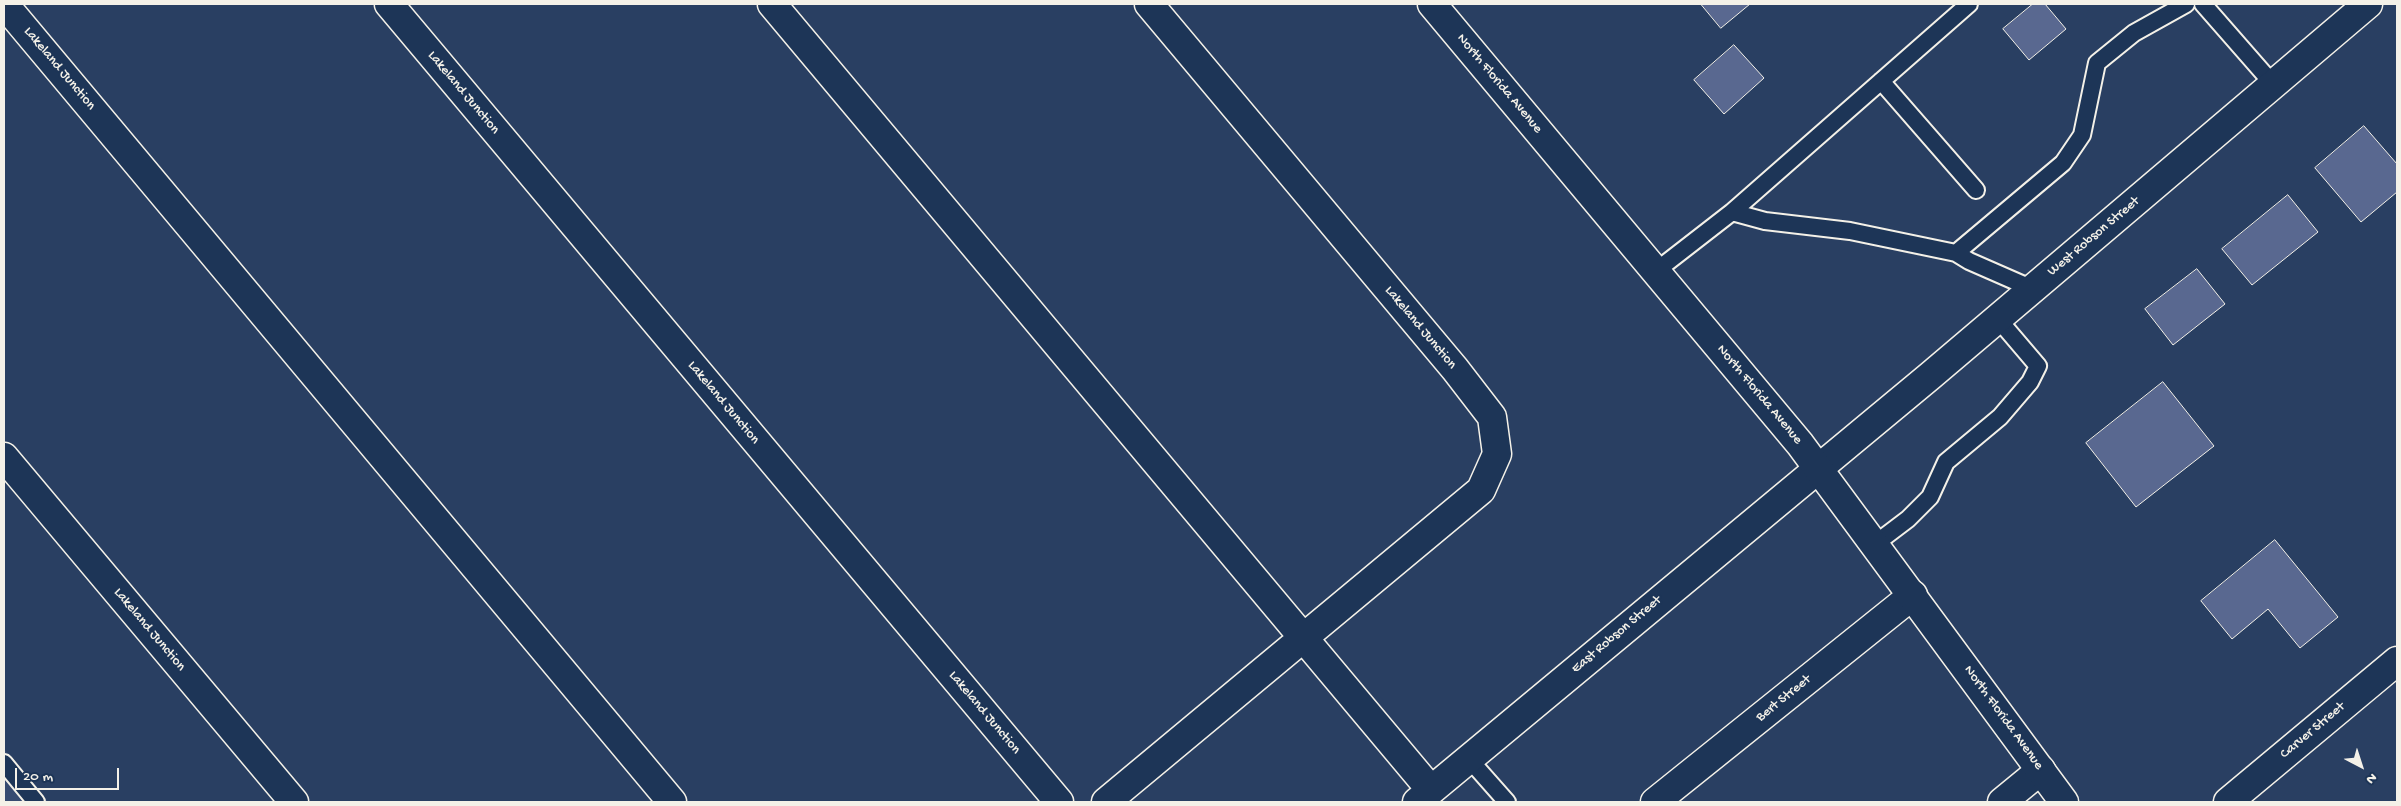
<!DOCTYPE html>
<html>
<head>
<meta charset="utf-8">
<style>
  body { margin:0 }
  #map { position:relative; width:2401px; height:806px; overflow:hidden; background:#293f62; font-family:"Gochi Hand",sans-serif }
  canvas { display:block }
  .frame { position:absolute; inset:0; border:5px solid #f4f1e8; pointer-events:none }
  .north { position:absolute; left:2336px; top:741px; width:50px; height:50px; -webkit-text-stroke:4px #1d3557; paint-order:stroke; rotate:140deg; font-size:14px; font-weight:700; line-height:20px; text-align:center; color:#f4f1e8 }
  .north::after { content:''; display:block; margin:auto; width:18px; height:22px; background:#f4f1e8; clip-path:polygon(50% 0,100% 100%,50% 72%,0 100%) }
  .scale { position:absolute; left:15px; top:768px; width:104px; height:22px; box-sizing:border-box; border:2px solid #f4f1e8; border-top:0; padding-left:6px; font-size:15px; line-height:18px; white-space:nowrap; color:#f4f1e8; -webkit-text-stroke:4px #1d3557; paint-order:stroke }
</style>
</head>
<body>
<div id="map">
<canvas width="2401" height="806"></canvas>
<div class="frame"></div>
<div class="north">N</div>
<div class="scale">20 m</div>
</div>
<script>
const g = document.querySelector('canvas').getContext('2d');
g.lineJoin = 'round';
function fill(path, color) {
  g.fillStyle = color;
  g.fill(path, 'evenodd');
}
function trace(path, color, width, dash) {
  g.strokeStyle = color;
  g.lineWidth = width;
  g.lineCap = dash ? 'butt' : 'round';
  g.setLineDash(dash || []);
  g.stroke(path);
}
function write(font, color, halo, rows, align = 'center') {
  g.font = font + ' "Gochi Hand",sans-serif';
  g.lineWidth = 4;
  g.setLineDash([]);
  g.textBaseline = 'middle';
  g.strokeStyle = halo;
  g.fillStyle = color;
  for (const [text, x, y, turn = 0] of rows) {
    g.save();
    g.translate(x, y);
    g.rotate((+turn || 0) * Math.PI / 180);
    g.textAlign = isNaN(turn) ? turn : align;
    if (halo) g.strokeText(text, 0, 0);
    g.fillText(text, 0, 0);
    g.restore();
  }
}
fill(new Path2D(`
  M4 749 48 802H4Z`), '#374b70');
const building = new Path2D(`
  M1701 4H1750L1721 28Z
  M2033 4H2045L2066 29 2029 60 2003 29Z
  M1734 45 1764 78 1724 114 1694 80Z
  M2364 126 2397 164V192L2361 222 2315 168Z
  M2288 195 2318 232 2252 285 2222 249Z
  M2197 269 2225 304 2173 345 2145 309Z
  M2163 382 2214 446 2136 507 2086 443Z
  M2275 540 2338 617 2300 648 2268 609 2232 639 2201 601Z`);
fill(building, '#596890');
trace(building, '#f4f1e8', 1);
const lane = new Path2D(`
  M2203 4 2273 84
  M1881 81 1976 190
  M1732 212 1969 4
  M1656 271 1732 212 1765 221 1850 231 1956 253
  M2033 289 1969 261 1956 253 2063 163 2082 135 2097 63 2134 33 2186 4
  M1875 544 1908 519 1930 497 1946 462 2000 417 2030 382 2038 366 1998 319
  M1469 759 1507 802
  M4 763 36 802`);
const street = new Path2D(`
  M4 4 672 802
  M389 4 1059 802
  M772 4 1431 790
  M4 457 294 802
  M1106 802 1481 490 1497 454 1492 417 1455 369 1149 4
  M1417 802 1930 376 2368 4
  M1655 802 1913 595
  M2002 802 2041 770
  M2228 802 2397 661`);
const secondary = new Path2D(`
  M1432 4 1800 444 2064 802`);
trace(lane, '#f4f1e8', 20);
trace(street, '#f4f1e8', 31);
trace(secondary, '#f4f1e8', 31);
trace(lane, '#1d3557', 16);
trace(street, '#1d3557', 28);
trace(secondary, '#1d3557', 28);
write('14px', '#f4f1e8', '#1d3557', [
  ["Lakeland Junction",59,69,50],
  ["North Florida Avenue",1499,84,50],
  ["Lakeland Junction",463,93,50],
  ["West Robson Street",2094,237,-40],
  ["Lakeland Junction",1420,328,50],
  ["North Florida Avenue",1759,395,50],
  ["Lakeland Junction",723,403,50],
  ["Lakeland Junction",149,630,50],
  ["East Robson Street",1617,635,-40],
  ["Bert Street",1784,699,-39],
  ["Lakeland Junction",984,713,50],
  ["North Florida Avenue",2003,718,54],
  ["Carver Street",2313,731,-40]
]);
</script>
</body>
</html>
